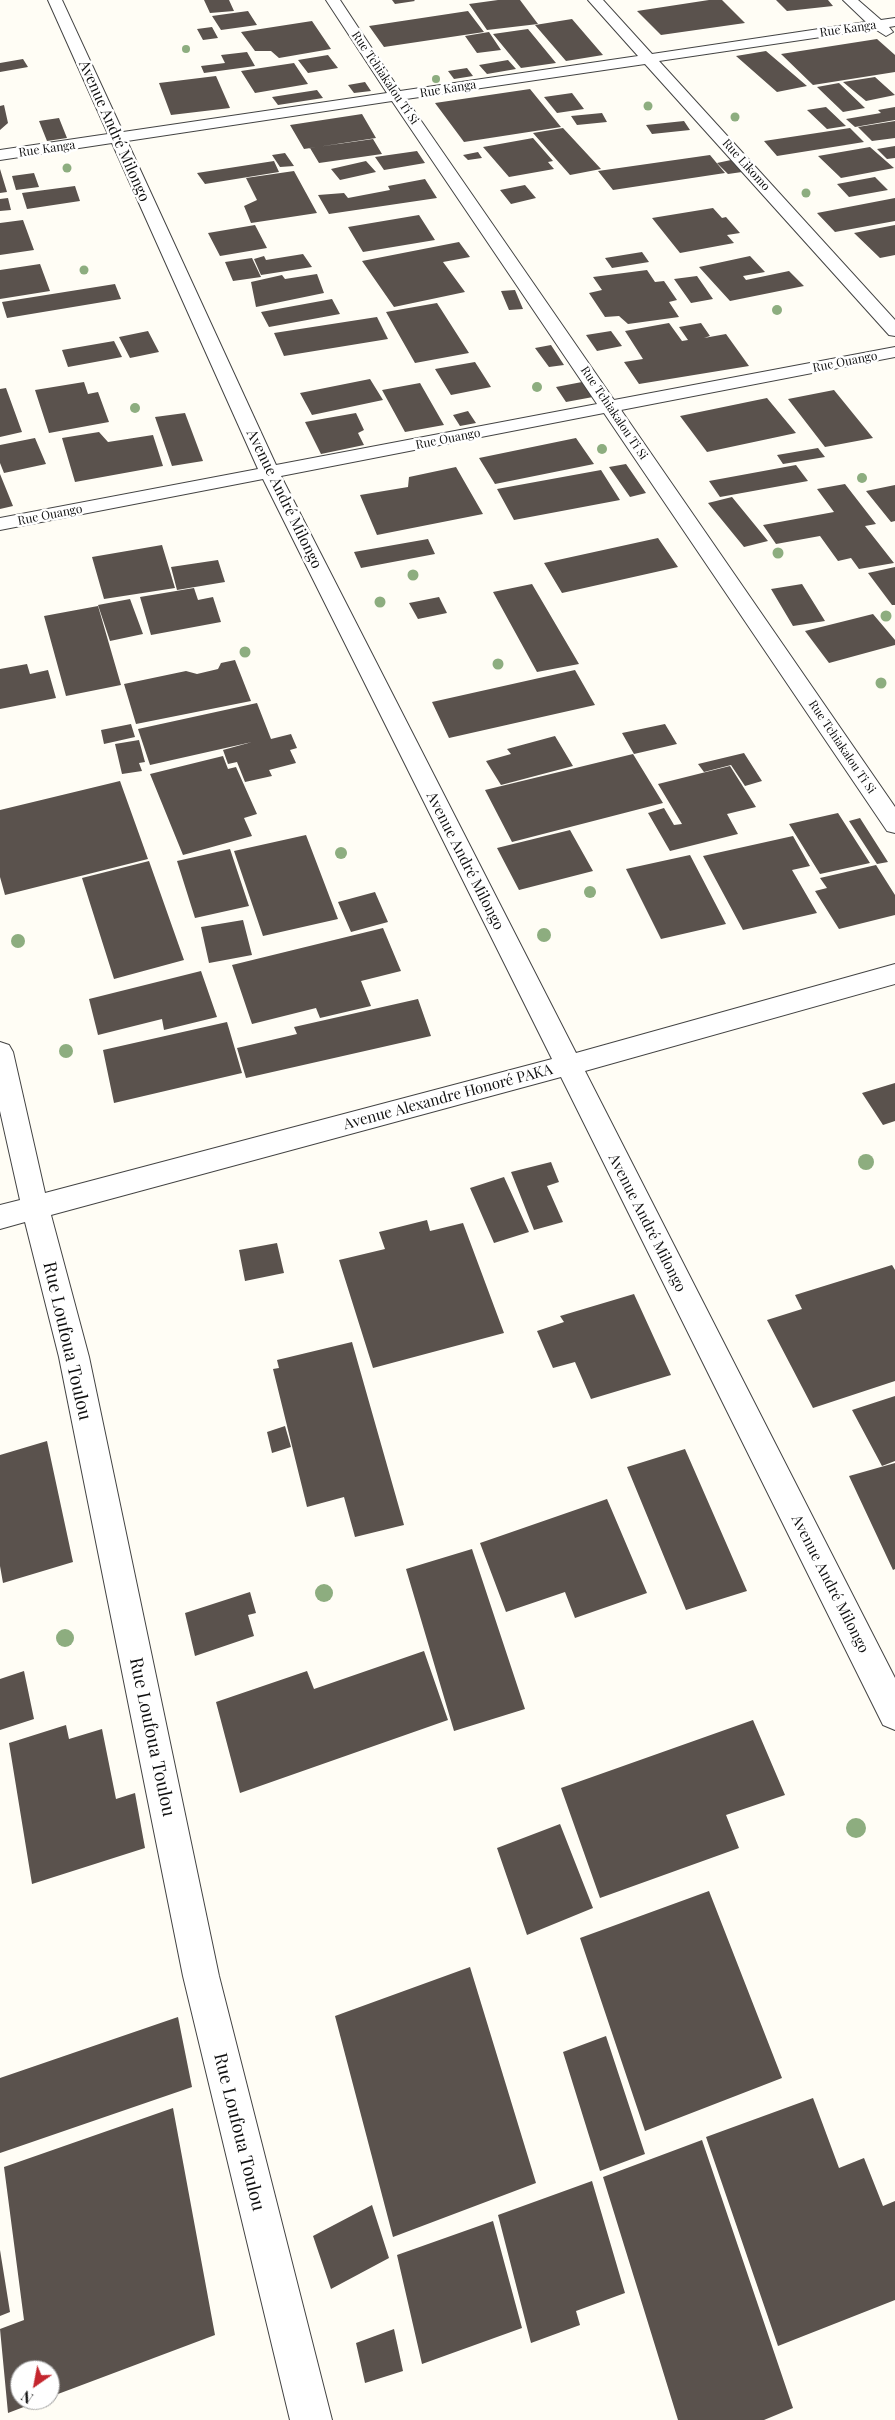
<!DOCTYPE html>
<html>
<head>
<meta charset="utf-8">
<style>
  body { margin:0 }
  #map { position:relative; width:895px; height:2420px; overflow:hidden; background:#fffdf5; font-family:"Playfair Display",serif }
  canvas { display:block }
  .north { position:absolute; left:10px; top:2360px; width:50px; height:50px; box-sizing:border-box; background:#fff; border:1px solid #a0a0a0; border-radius:50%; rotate:213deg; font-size:14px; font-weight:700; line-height:20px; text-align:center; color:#111 }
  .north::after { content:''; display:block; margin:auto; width:18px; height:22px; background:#c4262e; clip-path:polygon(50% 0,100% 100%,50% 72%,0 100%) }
</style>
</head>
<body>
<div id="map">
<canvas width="895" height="2420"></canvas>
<div class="north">N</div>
</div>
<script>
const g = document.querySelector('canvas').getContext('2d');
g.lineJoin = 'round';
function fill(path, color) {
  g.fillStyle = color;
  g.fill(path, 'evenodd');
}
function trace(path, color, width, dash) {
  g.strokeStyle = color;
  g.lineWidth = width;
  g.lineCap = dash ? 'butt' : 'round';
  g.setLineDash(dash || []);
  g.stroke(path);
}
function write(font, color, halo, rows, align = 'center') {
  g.font = font + ' "Playfair Display",serif';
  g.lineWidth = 5;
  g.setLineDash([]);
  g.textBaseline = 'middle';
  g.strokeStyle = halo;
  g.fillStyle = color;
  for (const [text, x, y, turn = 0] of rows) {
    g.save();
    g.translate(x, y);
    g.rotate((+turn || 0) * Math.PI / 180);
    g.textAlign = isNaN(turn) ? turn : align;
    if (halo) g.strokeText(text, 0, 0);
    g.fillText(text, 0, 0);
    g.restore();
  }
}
fill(new Path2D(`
  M204 0H229L234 11 210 13Z
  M392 0H414L415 1 395 4Z
  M498 0H520L538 24 487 30 469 4Z
  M709 0H722L745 23 661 35 637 11Z
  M776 0H828L833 6 787 11Z
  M248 11 257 25 221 30 212 16Z
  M468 11 484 32 384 47 369 26Z
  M572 19 603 55 566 61 535 25Z
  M312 21 331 49 279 58 271 51H255L241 32Z
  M212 27 218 38 203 40 197 29Z
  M528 29 556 63 521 68 493 34Z
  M489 32 501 50 477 53 465 36Z
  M877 39 895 55V72L813 85 781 54Z
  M766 51 807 86 777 92 736 56Z
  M247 52 255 66 204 73 201 66 225 63 221 55Z
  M328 55 338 68 308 73 298 60Z
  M23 59 28 67 0 72V63Z
  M508 60 516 69 487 74 479 65Z
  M294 63 308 84 255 93 241 71Z
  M467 68 473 76 454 79 448 71Z
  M216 76 230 108 171 115 159 83Z
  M875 77 895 95 866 101 843 82Z
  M365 82 371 91 354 93 348 85Z
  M839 83 865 108 843 112 817 87Z
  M530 89 561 127 464 142 435 103Z
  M317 90 323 98 278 105 272 97Z
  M572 93 584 109 557 113 544 97Z
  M4 105 8 123 0 130V106Z
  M826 107 846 126 827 129 807 110Z
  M895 107V120L855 127 846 119 881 113 878 110Z
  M602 113 607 122 577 125 571 116Z
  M362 114 376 138 304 149 290 125Z
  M59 118 67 138 47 141 39 121Z
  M684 121 690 130 652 134 646 125Z
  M895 121V138L872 141 858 127Z
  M563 128 601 169 570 175 533 133Z
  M850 128 864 142 777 156 764 141Z
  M533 138 553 161 548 162 554 169 509 177 483 147Z
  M373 139 382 154 319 163 310 148Z
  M895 146V158L887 159 877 149Z
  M870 147 894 168 841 178 818 156Z
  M417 151 425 163 384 170 375 157Z
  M478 152 482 158 468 160 463 155Z
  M285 153 294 166 280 167 272 155Z
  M710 155 725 173 613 190 598 171Z
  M731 160 742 172 728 174 717 163Z
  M274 161 279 172 205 184 197 173Z
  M366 161 376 172 340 180 331 169Z
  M0 169 7 192 0 193Z
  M294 171 317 213 251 223 244 206 257 200 246 178Z
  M34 173 39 187 16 190 12 176Z
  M875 177 888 190 849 197 837 184Z
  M425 179 437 198 329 214 318 195 344 193 348 198 390 190 388 186Z
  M525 185 536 198 511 204 500 190Z
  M75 186 80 201 27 209 22 193Z
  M8 198 11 210 0 211V199Z
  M895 198V221L835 232 817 213Z
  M713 208 722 218 726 217 740 233 727 235 734 243 680 253 652 218Z
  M419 215 435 240 363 252 348 227Z
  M23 220 34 250 0 255V223Z
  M255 225 267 248 220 256 208 233Z
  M895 225V255L880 258 854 233Z
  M459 242 470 257 443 262 465 292 394 307 362 261Z
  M642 252 649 262 612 268 605 258Z
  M303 254 312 267 261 275 254 259 264 256 266 260Z
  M750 256 765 272 743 276 746 280 789 271 804 286 730 301 699 267Z
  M252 258 261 277 233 281 225 262Z
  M40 264 50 291 0 299V270Z
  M647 270 655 282 664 281 677 300 669 302 679 317 628 324 619 316 605 317 589 293 602 290 593 277Z
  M317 274 324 293 256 307 251 282 282 275 285 279Z
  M697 276 713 299 691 303 674 279Z
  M115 284 121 299 7 318 2 302Z
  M515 290 523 309 509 310 501 291Z
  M332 299 340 314 269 327 261 312Z
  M437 303 469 353 415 363 386 312Z
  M377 317 388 339 284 356 274 333Z
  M669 323 682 341 688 340 679 327 701 323 710 336 704 338 726 334 749 366 639 384 624 362 643 359 625 331Z
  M148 331 159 352 130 358 119 337Z
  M611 331 622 346 597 351 586 335Z
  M114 341 122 357 68 367 62 350Z
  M551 345 564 365 549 367 535 348Z
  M475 362 491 387 451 395 435 369Z
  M370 379 383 400 312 415 300 393Z
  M84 382 88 394 98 392 109 422 49 433 35 390Z
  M582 382 593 397 566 402 556 387Z
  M420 383 444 425 405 432 382 390Z
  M6 388 22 432 0 437V389Z
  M834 390 873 438 825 447 788 399Z
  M767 398 796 433 707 452 680 416Z
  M468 411 476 423 460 426 453 415Z
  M185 413 203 461 172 466 155 417Z
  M356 413 364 430 358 433 364 445 321 454 305 422Z
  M99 432 108 442 153 435 163 466 75 482 62 438Z
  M35 438 46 464 4 473 0 463V445Z
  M576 438 594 464 495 484 479 458Z
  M818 448 825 457 783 464 777 455Z
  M626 464 646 493 630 497 609 467Z
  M796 465 808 481 720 497 709 481Z
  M456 467 483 514 377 535 360 495 408 487 409 477Z
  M601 470 620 500 514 520 497 489Z
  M0 474 13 506 0 509Z
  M845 484 876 524 865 526 894 563 859 569 851 558 838 561 820 536 776 544 763 525 834 512 817 489Z
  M895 485V521L891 522 866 491Z
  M732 497 768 541 744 547 708 503Z
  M658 538 678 567 562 593 544 563Z
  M428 539 435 554 361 568 354 552Z
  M162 545 175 588 104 599 92 557Z
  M218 560 225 582 177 590 171 567Z
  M895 567V605H892L868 573Z
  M532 584 579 664 537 672 493 592Z
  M802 584 825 621 793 626 771 589Z
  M194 588 198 600 213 597 221 622 151 635 140 597Z
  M439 597 447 613 418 619 409 603Z
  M130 599 143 634 110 641 98 605Z
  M98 606 121 685 66 696 44 616Z
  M873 614 895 640V645L829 663 805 631Z
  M235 660 251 701 136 724 124 684 186 671 197 674 218 669 221 663Z
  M27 664 30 674 48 670 56 698 0 709V669Z
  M575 670 595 705 449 738 432 702Z
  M257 703 271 739 291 734 297 748 290 750 296 763 269 770 272 776 245 782 237 762 228 764 223 750 252 742 150 765 138 729Z
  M131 724 135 737 104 744 101 730Z
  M665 724 677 744 634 754 622 733Z
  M555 736 573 766 501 785 486 761 511 754 507 749Z
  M139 740 145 762 139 763 142 771 122 774 115 744Z
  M744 753 762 781 745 786 731 765 704 772 698 764Z
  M633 754 663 803 512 842 485 790Z
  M223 756 228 769 236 767 257 814 244 818 252 836 183 855 150 774Z
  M730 766 756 807 727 814 738 834 670 851 648 813 664 808 674 825 682 824 658 784Z
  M120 781 148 859 5 895 0 877V810Z
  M838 813 870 863 820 874 789 824Z
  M860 818 888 862 877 864 849 821Z
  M570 830 593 871 519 890 497 848Z
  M306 835 338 919 263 936 234 851Z
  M793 836 810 866 792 870 817 913 743 930 703 856Z
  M230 849 249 906 195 918 177 861Z
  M690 855 726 924 661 939 626 869Z
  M149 861 184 960 114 979 82 878Z
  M876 865 895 895V915L839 929 815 891 827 888 820 878Z
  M375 892 388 922 351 932 338 902Z
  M243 920 252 955 209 963 201 927Z
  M383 928 401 971 361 981 371 1006 320 1018 316 1008 252 1024 232 965Z
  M201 971 217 1017 164 1030 162 1019 98 1035 89 999Z
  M418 999 431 1036 246 1078 237 1048 297 1034 294 1027Z
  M227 1022 242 1073 114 1103 103 1050Z
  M895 1083V1121L883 1125 862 1093Z
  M551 1162 559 1182 547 1186 563 1222 534 1230 511 1172Z
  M504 1177 529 1232 494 1243 470 1188Z
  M427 1220 430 1231 463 1223 504 1333 373 1368 339 1260 385 1249 379 1232Z
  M277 1243 284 1273 245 1281 239 1250Z
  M892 1265 895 1270V1381L813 1408 767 1320 802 1309 795 1295Z
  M634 1294 671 1375 591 1399 575 1362 553 1368 537 1331 564 1322 560 1316Z
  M352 1342 404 1525 355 1537 344 1497 307 1507 273 1369 279 1368 277 1360Z
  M895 1396V1461L882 1466 852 1410Z
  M285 1426 291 1447 272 1453 267 1432Z
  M47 1441 73 1562 3 1583 0 1566V1455Z
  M685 1449 747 1591 686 1610 627 1467Z
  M895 1463V1569L893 1570 849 1476Z
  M607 1499 647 1593 575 1618 565 1592 506 1612 480 1543Z
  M472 1549 525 1709 454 1731 406 1569Z
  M250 1592 256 1613 248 1615 254 1636 195 1656 185 1613Z
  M424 1651 448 1720 240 1793 216 1702 307 1671 314 1689Z
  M24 1671 34 1719 0 1730V1679Z
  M753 1720 785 1795 726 1815 739 1848 600 1898 561 1788Z
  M66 1725 69 1739 102 1729 116 1799 135 1793 145 1848 32 1884 9 1743Z
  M560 1824 593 1908 527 1935 497 1848Z
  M709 1891 782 2078 645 2131 580 1938Z
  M470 1967 536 2183 393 2237 335 2016Z
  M178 2017 192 2087 0 2153V2078Z
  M606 2036 645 2154 600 2171 563 2052Z
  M813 2098 839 2168 864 2158 883 2206 895 2201V2300L778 2346 706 2137Z
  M173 2108 215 2335 50 2397V2370H20V2400H42L8 2413 0 2329 24 2320 4 2167Z
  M702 2140 793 2408 764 2420H678L603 2177Z
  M592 2181 625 2293 576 2311 580 2325 531 2343 498 2215Z
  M372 2205 389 2258 331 2289 313 2236Z
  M493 2221 522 2328 422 2364 397 2255Z
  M0 2250 10 2312 0 2316Z
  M394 2329 403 2371 365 2383 356 2343Z`), '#5a524d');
const minor = new Path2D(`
  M48 0H62L123 132 387 93 326 0H340L400 91 638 56 588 0H603L652 54 866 22 843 0H858L881 20 895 18V26L889 27 893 32 886 36 875 29 659 61 895 320V336L889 335 645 64 406 99 614 400 895 347V357L621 410 895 807V833L887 831 604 413 281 476 576 1053 895 964V984L585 1071 895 1678V1730L883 1725 561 1077 51 1215 89 1357 219 1976 332 2420H290L183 1976 59 1357 25 1222 0 1229V1205L20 1200 0 1111V1042L9 1045 13 1052 45 1193 552 1059 263 479 0 530V518L258 469 112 143 0 160V150L108 134ZM392 101 597 404 276 465 127 141Z`);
trace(minor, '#444', 2);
fill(minor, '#fff');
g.fillStyle = '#8dad7f';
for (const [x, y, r] of [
  [186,49,4],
  [436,79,4],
  [648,106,4.5],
  [735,117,4.5],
  [67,168,4.5],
  [806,193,4.5],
  [84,270,4.5],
  [777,310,5],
  [537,387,5],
  [135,408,5],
  [602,449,5],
  [862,478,5],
  [778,553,5.5],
  [413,575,5.5],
  [380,602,5.5],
  [886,616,5.5],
  [245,652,5.5],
  [498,664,5.5],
  [881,683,5.5],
  [341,853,6],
  [590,892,6],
  [544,935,7],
  [18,941,7],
  [66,1051,7],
  [866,1162,8],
  [324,1593,9],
  [65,1638,9],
  [856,1828,10]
]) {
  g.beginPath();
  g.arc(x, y, r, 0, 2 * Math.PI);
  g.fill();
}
write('12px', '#111', '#fff', [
  ["Rue Kanga",848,29,-8],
  ["Rue Tchiakalou Ti Si",385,78,56],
  ["Rue Kanga",448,89,-9],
  ["Rue Kanga",47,149,-8],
  ["Rue Likomo",746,165,48],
  ["Rue Ouango",845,362,-11],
  ["Rue Tchiakalou Ti Si",614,413,56],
  ["Rue Ouango",448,439,-11],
  ["Rue Ouango",50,515,-11],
  ["Rue Tchiakalou Ti Si",842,747,56]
]);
write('15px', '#111', '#fff', [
  ["Avenue André Milongo",114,131,66],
  ["Avenue André Milongo",284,499,64],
  ["Avenue André Milongo",465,861,63],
  ["Avenue Alexandre Honoré PAKA",448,1097,-15],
  ["Avenue André Milongo",647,1223,63],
  ["Avenue André Milongo",830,1584,63]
]);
write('18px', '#111', '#fff', [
  ["Rue Loufoua Toulou",67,1341,77],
  ["Rue Loufoua Toulou",152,1737,78],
  ["Rue Loufoua Toulou",239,2132,76]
]);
</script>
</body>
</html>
